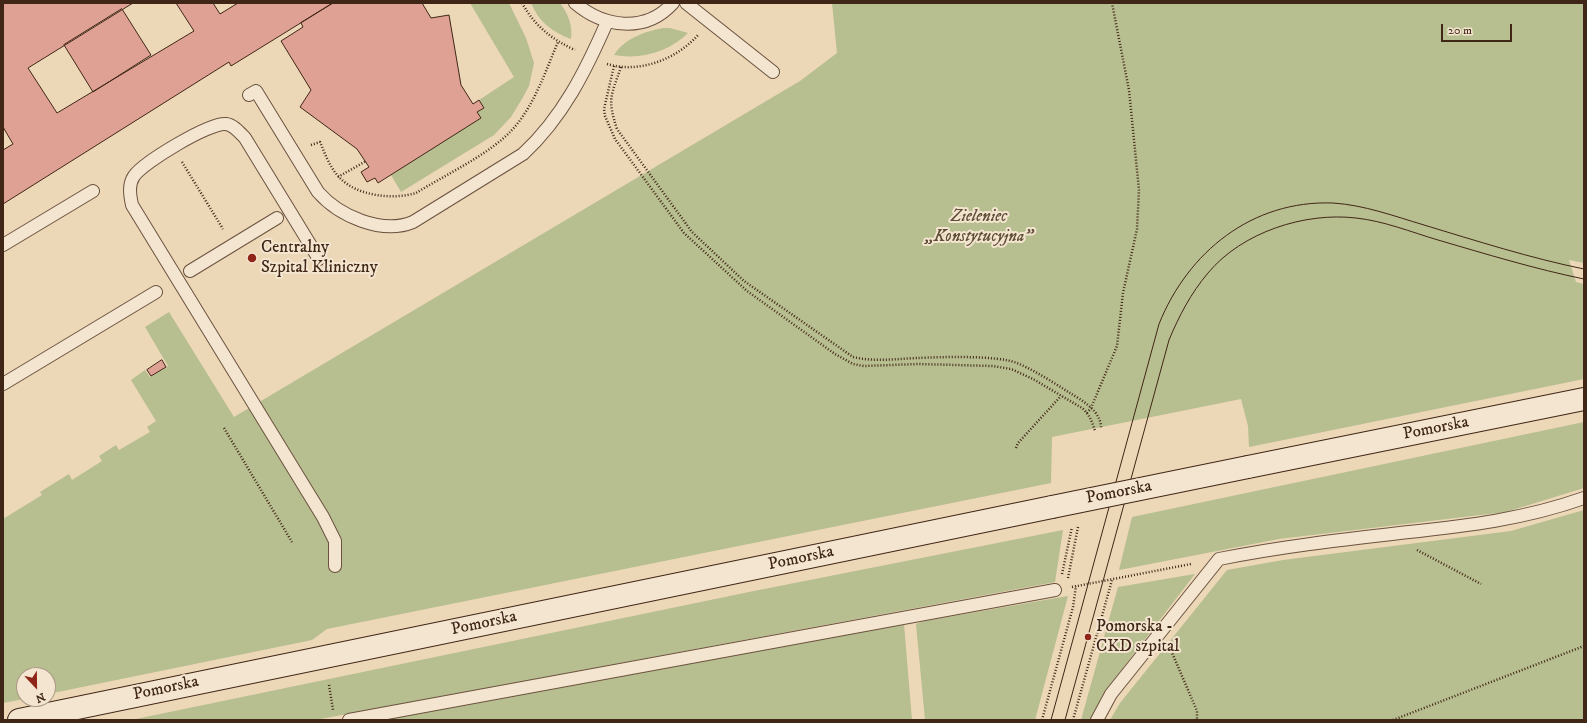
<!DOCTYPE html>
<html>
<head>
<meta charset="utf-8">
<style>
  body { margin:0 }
  #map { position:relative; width:1587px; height:723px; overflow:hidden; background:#ecd7b7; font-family:"IM FELL DW Pica",serif }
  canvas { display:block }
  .frame { position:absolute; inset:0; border:4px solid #402617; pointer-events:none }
  .north { position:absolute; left:16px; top:667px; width:40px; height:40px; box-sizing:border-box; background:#f3e5d0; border:1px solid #ab9986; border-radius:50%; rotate:158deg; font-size:11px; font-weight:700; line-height:16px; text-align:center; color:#402617 }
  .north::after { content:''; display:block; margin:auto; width:14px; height:18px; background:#8f2418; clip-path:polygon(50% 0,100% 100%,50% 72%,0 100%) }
  .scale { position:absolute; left:1441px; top:24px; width:71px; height:18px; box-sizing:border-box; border:2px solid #402617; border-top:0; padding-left:5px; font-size:12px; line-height:14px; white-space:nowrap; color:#402617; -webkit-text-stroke:3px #f3e5d0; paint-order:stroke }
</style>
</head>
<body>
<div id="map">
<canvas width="1587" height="723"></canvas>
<div class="frame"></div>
<div class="north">N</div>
<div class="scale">20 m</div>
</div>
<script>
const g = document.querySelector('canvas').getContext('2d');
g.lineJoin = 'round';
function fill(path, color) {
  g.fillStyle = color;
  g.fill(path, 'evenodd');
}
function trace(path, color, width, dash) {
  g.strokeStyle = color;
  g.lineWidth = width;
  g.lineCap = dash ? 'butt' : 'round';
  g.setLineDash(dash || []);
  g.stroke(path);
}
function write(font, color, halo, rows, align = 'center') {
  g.font = font + ' "IM FELL DW Pica",serif';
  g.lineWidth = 4;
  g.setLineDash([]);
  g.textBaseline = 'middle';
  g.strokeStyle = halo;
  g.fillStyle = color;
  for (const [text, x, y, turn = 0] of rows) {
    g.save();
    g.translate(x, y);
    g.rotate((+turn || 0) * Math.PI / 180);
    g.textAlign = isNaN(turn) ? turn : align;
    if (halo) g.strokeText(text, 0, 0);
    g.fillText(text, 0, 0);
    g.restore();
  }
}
fill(new Path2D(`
  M470 3H509L526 38 534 63 529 86 522 99 511 117 494 135 401 192 391 175 480 118 477 112 484 108 479 100 514 77Z
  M531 3H560C568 14 573 25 571 39 552 32 539 22 531 3Z
  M832 3H1584V263L1569 260 1576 282 1584 284V379L1249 447 1248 426 1241 399 1052 437 1051 483 327 629 312 640 48 694V675H24V699L3 703V519L42 495 40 492 69 474 72 480 102 461 99 456 116 445 119 450 150 432 147 427 156 421 131 380 145 370 150 377 168 366 145 327 169 312 234 417 800 81 837 53Z
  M663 28H670L688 33C669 52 640 60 614 55 625 38 644 32 663 28Z
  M1584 422V488L1506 512 1279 539 1119 570 1132 517Z
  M1584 510V720H1110L1120 703 1227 570 1283 560 1511 531Z
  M1063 530 1055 582 315 720H131L749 592Z
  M1195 574 1106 690 1091 720H1081L1118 587Z
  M1068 596 1035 720H925L916 624 924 621Z
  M904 624 912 720H378Z`), '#b7be8f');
const building = new Path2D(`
  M3 3H133L28 68 57 113 194 31 176 3H213L220 14 238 3H333L231 66 229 62 3 204V150L13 144 3 127Z
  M333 3H422L431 18 449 15 461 85 473 104 479 100 484 108 477 112 481 118 378 183 375 178 367 182 361 172 369 167 357 149 300 107 311 90 281 41 303 27 301 23Z
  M122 9 151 55 93 92 64 45Z
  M162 360 166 367 151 376 147 370Z`);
fill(building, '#dfa193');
trace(building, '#402617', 1);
const lane = new Path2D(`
  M575 3C603 27 645 34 673 3
  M686 3 773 72
  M249 95 256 91 318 192C339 216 382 235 413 222L523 154C563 117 586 70 607 22
  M3 245 93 191
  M319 259 245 138C240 133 234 125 226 124 210 122 144 162 134 176 128 185 130 195 132 205L323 517 335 541V566
  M190 271 277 218
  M3 384 156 292
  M349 720 1055 590
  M1097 720 1111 694 1219 559C1279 547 1339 540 1400 533 1464 526 1522 520 1584 498`);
const secondary = new Path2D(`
  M1248 467 1584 399
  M19 720 1052 507`);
trace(lane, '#6b523f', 14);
trace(secondary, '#402617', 24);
trace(new Path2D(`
  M522 3C535 26 551 39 575 50
  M607 64C639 74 677 59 698 35
  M614 66 604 109 605 116 615 139 684 233 747 291 835 354 853 364 864 366 918 364 993 366 1011 369 1033 379 1082 408C1089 414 1092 421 1095 431
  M621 67C611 96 607 99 617 129L692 232 744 281 853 357C874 362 895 359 917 358 940 357 997 355 1017 363 1036 371 1054 383 1070 393 1083 401 1101 411 1101 428
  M311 145 320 142C325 154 330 168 340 178 357 196 393 200 416 193 445 175 488 155 511 131 534 107 545 72 558 42
  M182 162 223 229
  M338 177 366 161
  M1087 413 1091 408 1117 346 1123 293 1137 229 1139 190 1129 90 1112 3
  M224 428 292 542
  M1016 448 1018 443 1061 396
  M1417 550 1481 584
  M1062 574 1072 527
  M1068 578 1078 527
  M1072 587 1191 564
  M1170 648 1197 711V720
  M329 685 333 710
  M1042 720 1073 607 1076 586
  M1073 720 1112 580
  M1393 720 1584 646`), '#402617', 2.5, [1, 2]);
trace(lane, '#f3e5d0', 12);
trace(secondary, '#f3e5d0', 22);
trace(new Path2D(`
  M1051 720 1159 324C1188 252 1252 200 1333 203 1364 205 1394 216 1424 225 1477 241 1530 258 1584 269
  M1065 720 1169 340C1179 316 1191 293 1208 273 1242 232 1305 212 1356 218 1384 221 1411 232 1438 240 1486 254 1535 269 1584 279`), '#402617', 1);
const secondaryBridge = new Path2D(`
  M1052 507 1248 467`);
trace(secondaryBridge, '#402617', 24, []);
trace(secondaryBridge, '#f3e5d0', 22);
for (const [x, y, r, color] of [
  [252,258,5,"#8f2418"],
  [1088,637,4,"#8f2418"]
]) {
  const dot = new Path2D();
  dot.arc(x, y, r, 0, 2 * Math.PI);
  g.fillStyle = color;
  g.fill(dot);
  trace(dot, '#f3e5d0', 1.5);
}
write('italic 17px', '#5e4c35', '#f3e5d0', [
  ["Zieleniec",979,217],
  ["„Konstytucyjna”",979,237]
]);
write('17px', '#402617', '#f3e5d0', [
  ["Centralny",261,248],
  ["Szpital Kliniczny",261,268],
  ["Pomorska -",1096,627],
  ["CKD szpital",1096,647]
], 'left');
write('17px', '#402617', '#f3e5d0', [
  ["Pomorska",1436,429,-11],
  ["Pomorska",1119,493,-11],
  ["Pomorska",801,559,-12],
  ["Pomorska",484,624,-12],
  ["Pomorska",166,689,-12]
]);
</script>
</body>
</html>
